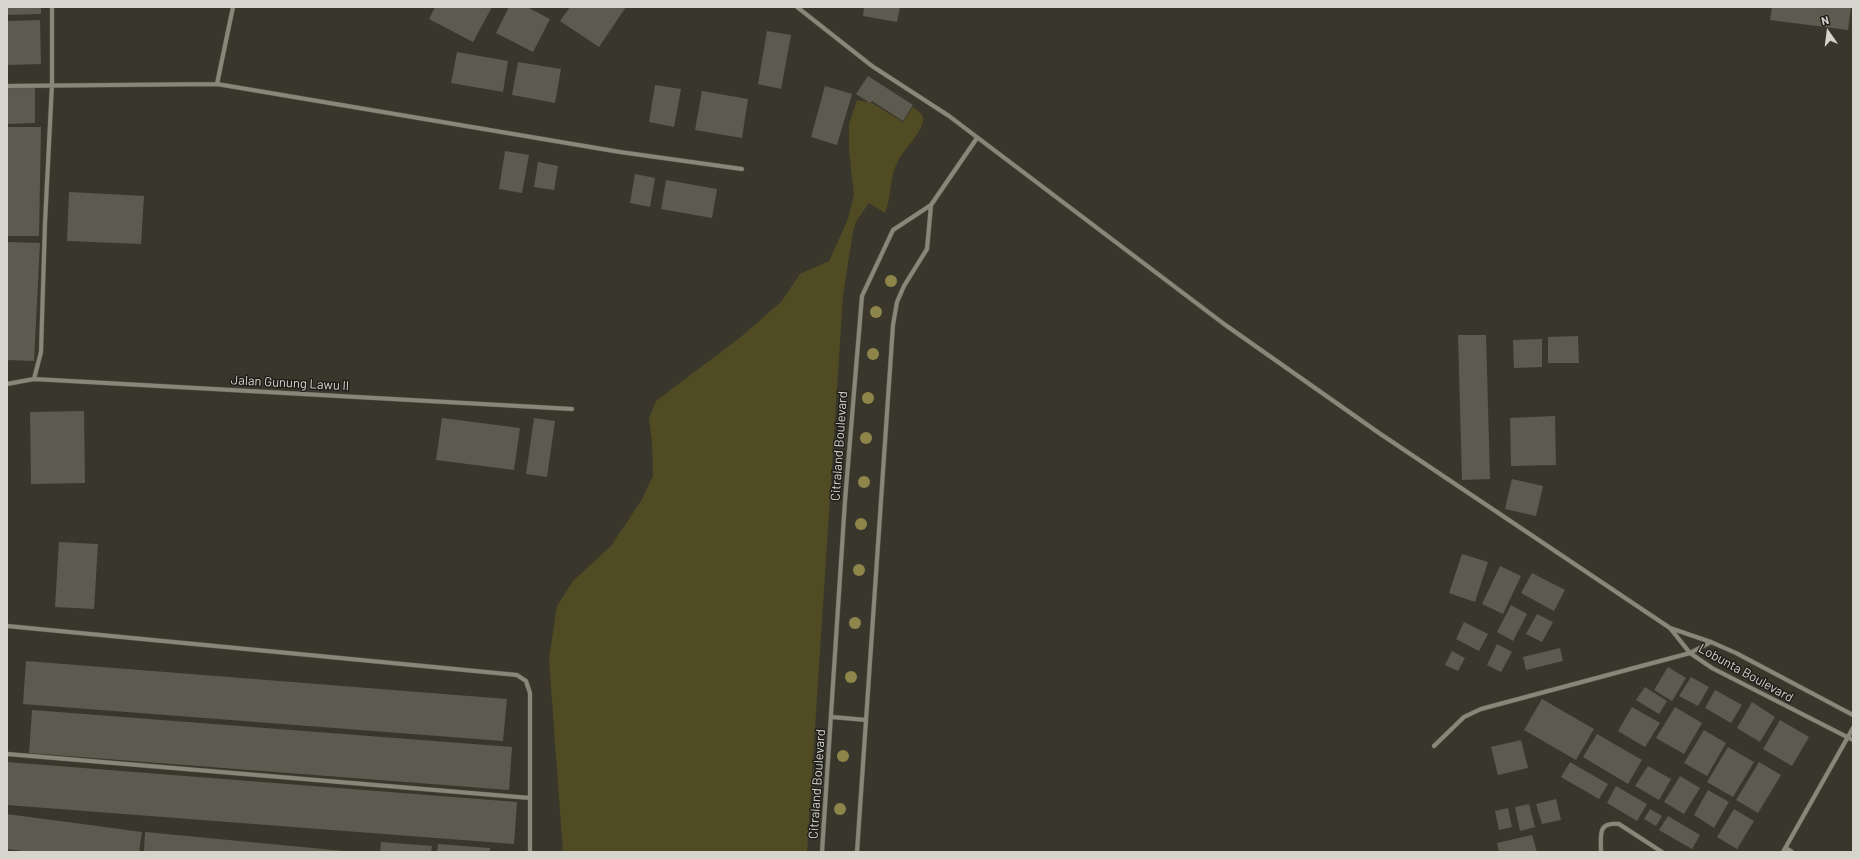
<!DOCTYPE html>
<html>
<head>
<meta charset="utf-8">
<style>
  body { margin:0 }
  #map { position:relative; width:1860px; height:859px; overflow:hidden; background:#39372b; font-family:Barlow,sans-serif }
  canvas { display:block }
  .frame { position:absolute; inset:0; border:8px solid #d5d4cd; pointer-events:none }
  .north { position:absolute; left:1808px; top:12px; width:40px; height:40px; -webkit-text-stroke:3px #1f1e19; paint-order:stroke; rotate:346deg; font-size:11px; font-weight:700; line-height:16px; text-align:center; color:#d5d4cd }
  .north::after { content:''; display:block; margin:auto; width:14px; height:18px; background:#d5d4cd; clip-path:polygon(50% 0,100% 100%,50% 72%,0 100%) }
</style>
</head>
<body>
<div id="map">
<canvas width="1860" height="859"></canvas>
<div class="frame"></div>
<div class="north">N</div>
</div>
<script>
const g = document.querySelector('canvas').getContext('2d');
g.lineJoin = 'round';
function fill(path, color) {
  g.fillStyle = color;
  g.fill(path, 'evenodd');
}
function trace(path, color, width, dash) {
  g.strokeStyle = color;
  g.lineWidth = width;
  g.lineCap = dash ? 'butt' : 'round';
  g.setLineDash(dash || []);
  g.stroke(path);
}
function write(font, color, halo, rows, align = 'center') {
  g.font = font + ' Barlow,sans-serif';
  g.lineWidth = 3;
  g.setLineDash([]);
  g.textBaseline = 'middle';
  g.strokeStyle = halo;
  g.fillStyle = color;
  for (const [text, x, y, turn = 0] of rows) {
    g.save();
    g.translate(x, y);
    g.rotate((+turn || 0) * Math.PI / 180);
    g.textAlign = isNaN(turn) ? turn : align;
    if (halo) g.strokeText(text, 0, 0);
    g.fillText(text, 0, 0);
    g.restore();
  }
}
fill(new Path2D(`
  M857 100 872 103 903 122 913 107C918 111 924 114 923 121 921 134 904 149 898 161 889 177 892 196 885 213L869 203 857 220 853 231 843 296 807 852H563L549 659 557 606 573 581 611 546 641 501 653 476 652 442 649 418 656 401 742 336 781 302 800 274 829 261 848 219 854 195 849 150V124Z`), '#514b24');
fill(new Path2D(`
  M7 7H41V14L7 15Z
  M435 7H492L473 42 429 19Z
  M509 7H527L550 19 533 52 496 33Z
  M570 7H626L599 47 560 21Z
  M864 7H900L897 22 863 16Z
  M1772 7H1851L1848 30 1770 20Z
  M40 20 41 64 7 65V21Z
  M767 31 791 35 781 89 758 84Z
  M457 52 508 61 503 92 451 83Z
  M518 62 561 69 555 103 512 95Z
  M868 76 913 105 903 121 872 101 870 103 856 94Z
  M655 85 681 89 674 127 649 122Z
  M825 86 852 94 837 145 811 137Z
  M7 88H35V123L7 124Z
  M702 91 748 99 742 138 695 130Z
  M7 127H41L39 236H7Z
  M505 151 529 155 522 193 499 189Z
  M538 162 558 166 554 190 534 187Z
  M635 174 655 178 650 207 630 203Z
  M666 180 717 189 712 218 661 209Z
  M69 192 144 196 141 244 67 241Z
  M7 242 40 243 34 361 7 360Z
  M1458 335H1486L1490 479 1462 480Z
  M1578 336 1579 363H1548V337Z
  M1542 339V367L1514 368 1513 340Z
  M84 411 85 483 31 484 30 412Z
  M1555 416 1556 465 1511 466 1510 418Z
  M442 418 520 428 514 470 436 460Z
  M534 418 555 421 547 477 526 474Z
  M1512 479 1543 486 1536 516 1505 509Z
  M59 542 98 544 94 609 55 607Z
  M1462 554 1488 562 1475 602 1449 593Z
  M1500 566 1521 576 1503 614 1482 604Z
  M1532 573 1565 590 1554 611 1521 593Z
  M1511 605 1527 614 1513 641 1497 632Z
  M1537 614 1553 622 1542 642 1526 634Z
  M1464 622 1488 634 1479 651 1456 639Z
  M1497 644 1512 652 1501 672 1487 665Z
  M1560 648 1563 661 1526 670 1523 657Z
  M1452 651 1465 658 1458 671 1445 665Z
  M26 661 507 699 503 741 23 704Z
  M1668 667 1686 678 1672 701 1654 690Z
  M1691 677 1709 687 1698 706 1679 696Z
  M1645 687 1667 701 1659 714 1636 700Z
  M1715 690 1742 705 1731 723 1705 708Z
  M1542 699 1594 729 1576 760 1524 730Z
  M1752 702 1775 717 1760 742 1737 728Z
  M1632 707 1660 723 1645 747 1618 731Z
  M1675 707 1702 723 1684 754 1656 738Z
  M32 710 512 747 509 790 29 753Z
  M1780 720 1809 737 1792 766 1763 749Z
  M1704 730 1726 743 1707 776 1684 763Z
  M1597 734 1642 760 1628 784 1583 757Z
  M1521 740 1528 768 1498 775 1491 747Z
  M1728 747 1754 762 1733 797 1707 782Z
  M7 762 517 802 514 844 7 805Z
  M1570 762 1608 784 1599 799 1561 777Z
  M1759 762 1781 775 1758 813 1736 800Z
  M1648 766 1671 779 1659 800 1635 786Z
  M1680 776 1700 788 1684 814 1664 802Z
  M1616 786 1647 804 1637 821 1607 803Z
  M1708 790 1729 802 1714 828 1694 815Z
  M1556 799 1561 820 1542 824 1536 804Z
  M1529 804 1535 827 1520 831 1515 807Z
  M1508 808 1512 827 1499 830 1495 811Z
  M1650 809 1662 816 1656 826 1644 819Z
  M1734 809 1754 821 1737 849 1717 837Z
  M7 814 142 832 139 852H30L7 849Z
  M1668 816 1700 835 1692 849 1659 830Z
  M145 832 344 851V852H144Z
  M1532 835 1537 852H1499L1497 843Z
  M381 842 432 846 431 852H380Z
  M438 844 490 848V852H437Z`), '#5d5b4f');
const minor = new Path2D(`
  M233 7 217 84 620 152 742 169
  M797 7 872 66 949 116 1224 324 1379 433 1670 628 1711 642 1736 653 1853 715
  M7 86 217 84
  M34 379 41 352 45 223 52 84V7
  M7 384 34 379 572 409
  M7 626 517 675 526 681 530 693V852
  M1670 628 1690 653 1712 668 1853 740
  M832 717 866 720
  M1434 746 1464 717 1481 709 1690 653 1711 642
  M7 754 530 798
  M1786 848 1792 852
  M822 852 845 501 862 296 893 230 931 205 977 138
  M857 852 893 325 897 302 904 286 927 249 931 205
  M1601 852C1601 835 1597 822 1619 824L1662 852
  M1783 852 1853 728`);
trace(minor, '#56554b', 5);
trace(minor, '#898779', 4);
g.fillStyle = '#8e854a';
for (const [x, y] of [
  [891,281],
  [876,312],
  [873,354],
  [868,398],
  [866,438],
  [864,482],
  [861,524],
  [859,570],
  [855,623],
  [851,677],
  [843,756],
  [840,809]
]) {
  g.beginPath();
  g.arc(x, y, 6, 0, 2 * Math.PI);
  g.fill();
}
write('13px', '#d5d4cd', '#1f1e19', [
  ["Jalan Gunung Lawu II",290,383,3],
  ["Citraland Boulevard",839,446,-86],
  ["Lobunta Boulevard",1746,673,29],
  ["Citraland Boulevard",817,784,-86]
]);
</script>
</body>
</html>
